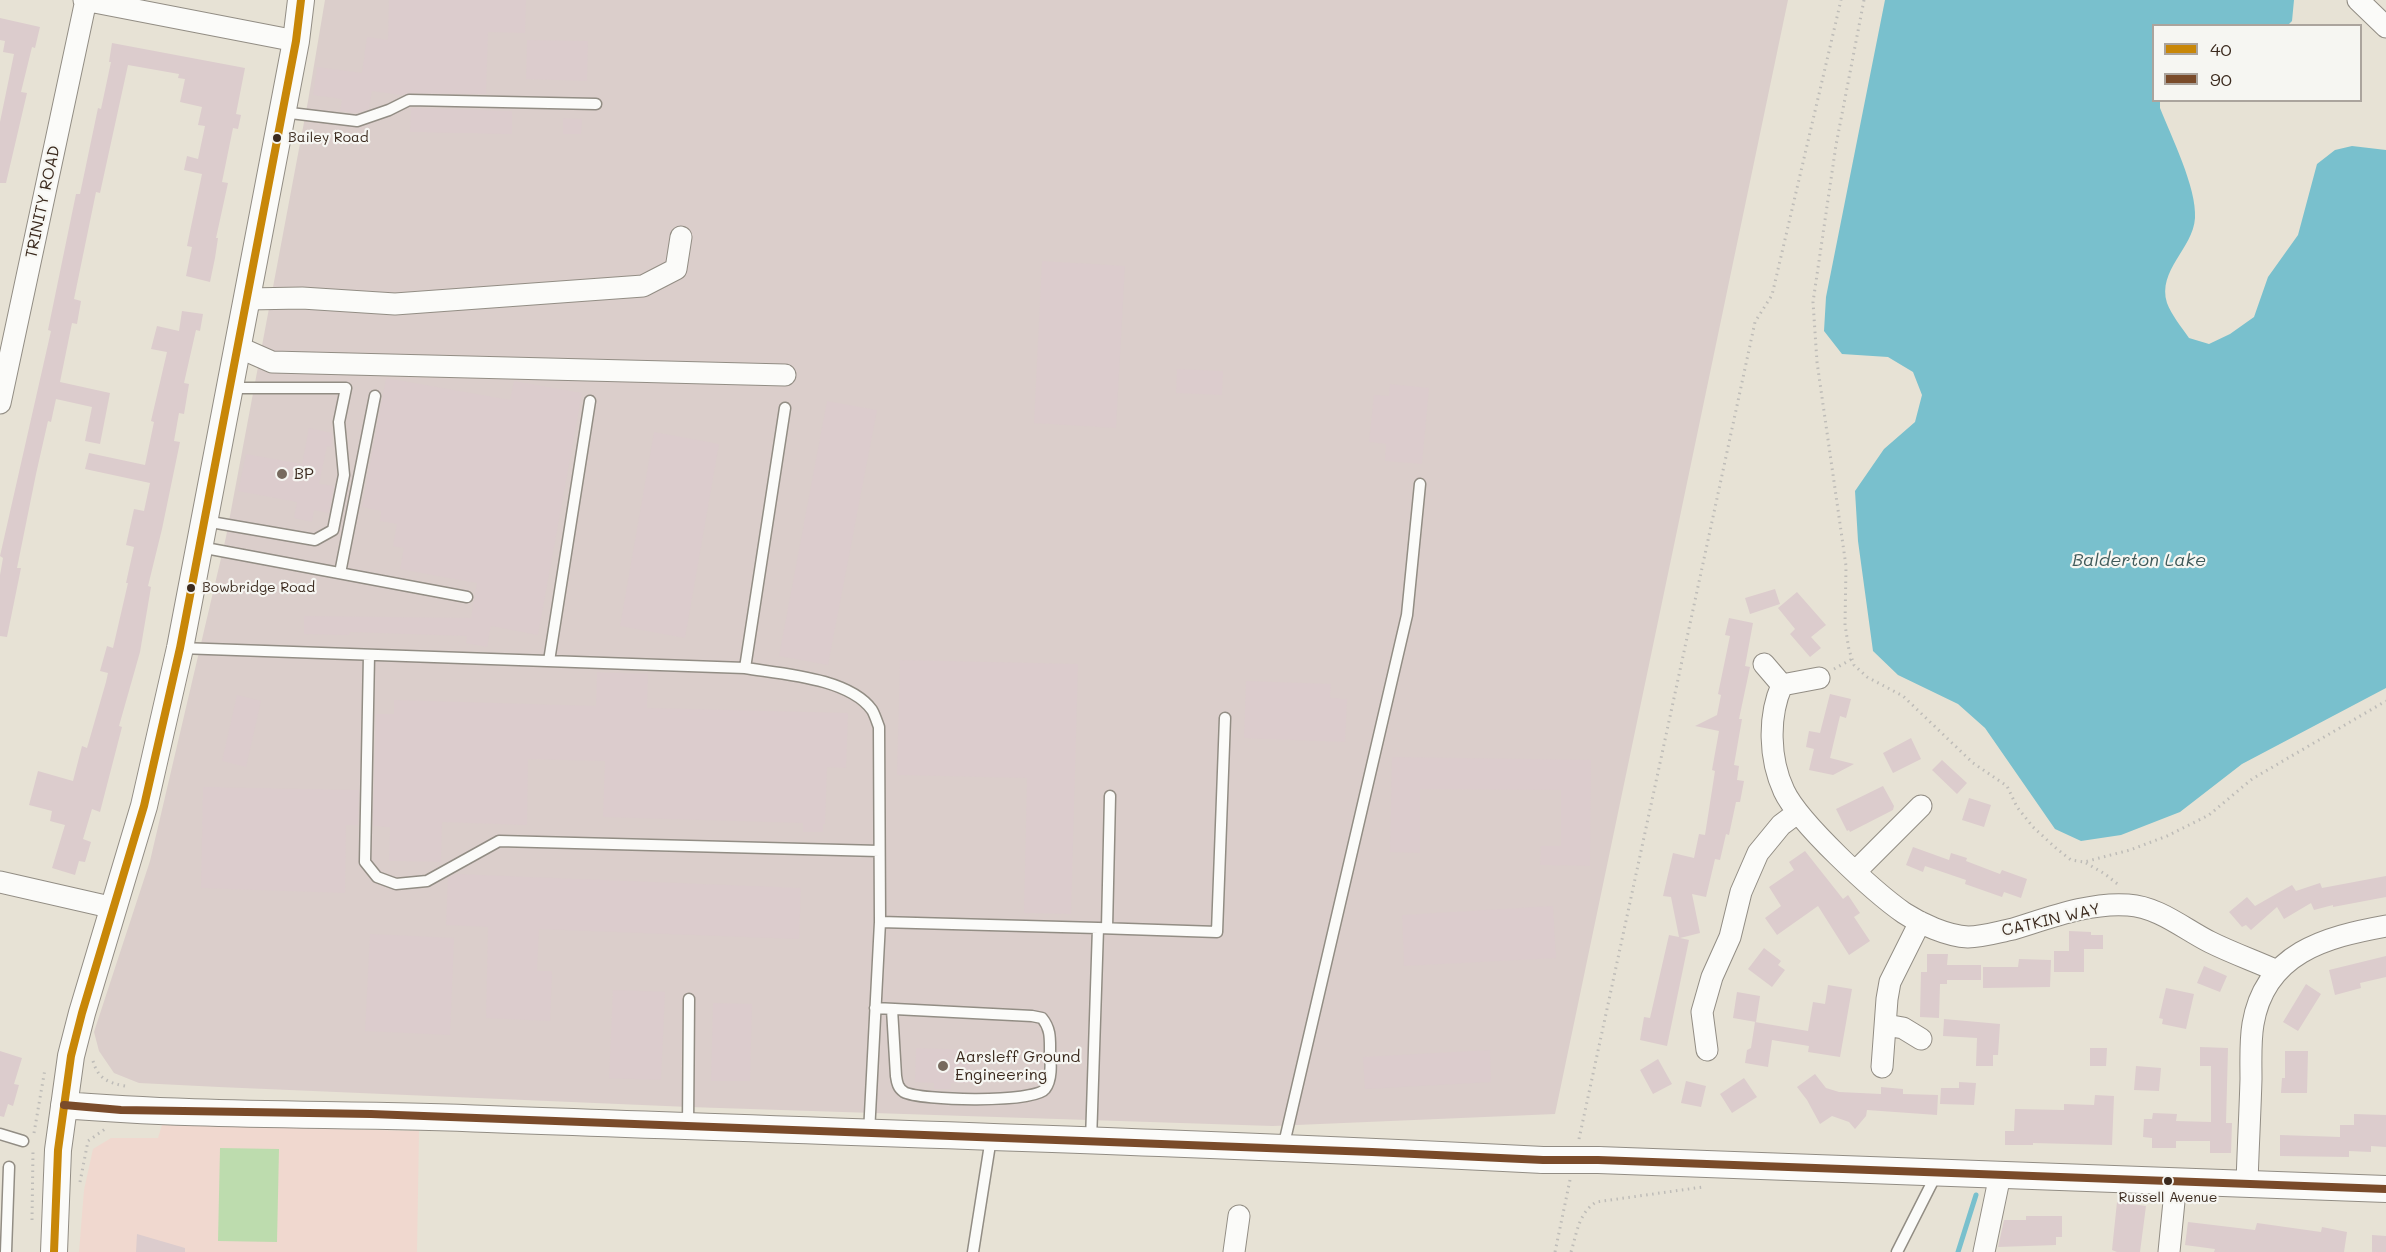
<!DOCTYPE html>
<html>
<head>
<meta charset="utf-8">
<style>
  body { margin:0 }
  #map { position:relative; width:2386px; height:1252px; overflow:hidden; background:#e7e2d5; font-family:Mali,sans-serif }
  canvas { display:block }
  .legend { position:absolute; left:2152px; top:24px; width:210px; height:78px; box-sizing:border-box; background:#f6f6f2; border:2px solid #aba49d; margin:0; padding:8px 10px; list-style:none; font-size:18px; color:#3b2a1e }
  .legend li { display:flex; align-items:center; gap:12px; height:30px }
  .legend b { width:30px; border:2px solid #aba49d }
</style>
</head>
<body>
<div id="map">
<canvas width="2386" height="1252"></canvas>
<ul class="legend">
<li><b style="height:8px;background:#c88708"></b>40</li>
<li><b style="height:8px;background:#7a4b2a"></b>90</li>
</ul>
</div>
<script>
const g = document.querySelector('canvas').getContext('2d');
g.lineJoin = 'round';
function fill(path, color) {
  g.fillStyle = color;
  g.fill(path, 'evenodd');
}
function trace(path, color, width, dash) {
  g.strokeStyle = color;
  g.lineWidth = width;
  g.lineCap = dash ? 'butt' : 'round';
  g.setLineDash(dash || []);
  g.stroke(path);
}
function write(font, color, halo, rows, align = 'center') {
  g.font = font + ' Mali,sans-serif';
  g.lineWidth = 4.5;
  g.setLineDash([]);
  g.textBaseline = 'middle';
  g.strokeStyle = halo;
  g.fillStyle = color;
  for (const [text, x, y, turn = 0] of rows) {
    g.save();
    g.translate(x, y);
    g.rotate((+turn || 0) * Math.PI / 180);
    g.textAlign = isNaN(turn) ? turn : align;
    if (halo) g.strokeText(text, 0, 0);
    g.fillText(text, 0, 0);
    g.restore();
  }
}
fill(new Path2D(`
  M162 1125 419 1131 417 1252H79L84 1190 93 1149 111 1138H158Z`), '#f0d8cf');
fill(new Path2D(`
  M325 0H1788L1555 1114 1273 1126 689 1107 219 1087 139 1083 114 1073 99 1051 94 1032 150 861 226 537 308 101Z`), '#dbcecb');
fill(new Path2D(`
  M220 1148 279 1149 277 1242 218 1241Z`), '#bddcae');
fill(new Path2D(`
  M1885 0H2294L2292 21 2288 25 2154 26V100L2160 101V108C2171 136 2197 188 2195 218 2193 249 2157 270 2167 303 2171 314 2182 328 2189 338L2209 344 2230 334 2254 317 2268 277 2298 235 2317 164 2335 150 2352 146 2386 150V688L2242 764 2180 812 2121 835 2081 841 2055 829 1985 728 1958 704 1898 675 1873 651 1858 541 1855 491 1884 449 1915 422 1922 395 1913 372 1888 357 1842 354 1824 331 1826 297Z`), '#79c0cd');
trace(new Path2D(`
  M1958 1252 1976 1195`), '#79c0cd', 5);
fill(new Path2D(`
  M389 0H526L525 33 488 32 486 94 409 93 402 95 372 91 369 109 356 113 340 111 342 99 313 95 317 67 362 73 367 37 388 40Z
  M0 18 40 27 35 48 32 47 21 92 27 93 6 183H0V122L14 54 3 52 5 41 0 40Z
  M527 40 588 41 587 81 526 79Z
  M112 43 245 68 236 114 241 115 238 129 233 128 222 182 228 183 216 238H218L215 258 210 282 186 276 192 247 187 246 202 174 184 170 187 156 198 159 205 126 198 125 202 107 180 102 185 79 178 78 179 74 128 65 100 193 96 192 74 299 81 301 77 324 72 323 60 382 110 393 100 444 85 441 92 407 56 399 51 422 48 421 36 474 17 568H21L7 637 0 636V575L3 558 0 556 51 331 48 330 76 194H80L98 108 101 109 111 62H109Z
  M411 108 512 111V134L410 132Z
  M563 118 582 119 581 134H563Z
  M1042 261 1125 266 1116 428 1034 423Z
  M182 311 203 314 200 331 196 330 184 383 189 384 184 414 179 413 174 441 180 442 162 529 148 586 151 587 140 652 119 726 122 727 100 812 92 809 83 839 91 842 85 862 79 861 75 875 52 868 65 825 50 821 52 811 29 805 38 771 73 781 82 746 87 748 106 682 108 673 100 671 107 646 113 648 128 583H126L134 547 126 545 134 509 144 511 150 483 85 469 89 453 145 465 154 422 151 421 167 352 151 349 157 326 179 331Z
  M1177 369 1223 371 1222 395 1176 393Z
  M386 378 510 400 514 381 582 393 538 635 491 626 487 647 466 643 467 636 350 632 349 635 304 634V616L471 618 477 583 400 569 404 548 393 546 397 524 380 521 381 511 362 507Z
  M1390 384 1429 388 1422 464 1385 461 1386 444 1369 442 1374 395 1389 396Z
  M827 401 877 410 828 665 779 656Z
  M309 428 332 433V447L327 446 319 484 334 486 329 513 314 510 312 522 294 518 297 502 238 491 246 454 302 464Z
  M654 432 719 444 685 638 620 626Z
  M1775 589 1780 604 1750 614 1745 598Z
  M1797 592 1826 625 1811 637 1821 648 1810 657 1790 634 1795 629 1778 608Z
  M1729 618 1753 623 1745 666 1750 667 1739 719H1742L1734 765 1739 766 1737 780 1744 781 1740 802H1736L1729 835 1726 834 1720 860 1715 859 1706 897 1692 894 1700 933 1680 938 1689 940 1667 1046 1640 1040 1644 1017 1650 1018 1669 935 1679 937 1671 897 1663 896 1673 853 1694 858 1699 834 1705 835 1715 771 1712 770 1719 731 1695 726 1717 715 1721 695 1718 694 1730 636 1725 635Z
  M900 660 1078 664 1071 914 1024 913 1027 778 897 775Z
  M597 672 648 674 647 708 848 713 846 768 827 767 825 824H823V832H803V823L603 817 605 761 528 759 527 825 442 822 441 862 389 861 390 827 373 826 376 714H394V700L596 706Z
  M1246 681 1331 684 1330 698 1347 699 1345 742 1244 738Z
  M1830 694 1851 699 1846 718 1840 716 1830 758 1854 764 1833 775 1809 770 1814 749 1806 747 1809 731 1820 733Z
  M237 695 261 701 246 767 222 761Z
  M1911 738 1921 759 1893 773 1883 753Z
  M1392 757 1591 760 1590 866 1540 865 1541 846H1561V790L1420 789V853L1390 852Z
  M1942 760 1967 783 1957 794 1932 770Z
  M1883 786 1894 806 1893 810 1850 832 1849 830 1847 831 1836 809Z
  M203 787 359 790 358 825H346L345 893 201 888Z
  M1969 798 1991 805 1984 827 1962 820Z
  M1913 847 1949 860 1951 853 1967 858 1966 861 2000 874 2002 870 2027 879 2021 898 2004 892 2002 897 1965 884 1966 880 1925 866 1923 872 1906 865Z
  M1805 851 1843 899 1848 895 1860 913 1854 917 1870 941 1849 955 1818 906 1777 935 1765 918 1781 906 1769 887 1794 870 1789 862Z
  M455 874 801 888 799 939 539 929 537 971H552L550 1021 486 1018 488 927 446 925 448 878Z
  M2386 876V897L2333 907V905L2314 910 2311 903 2284 919 2277 907 2251 930 2246 925 2242 927 2229 912 2247 897 2255 906 2292 885 2296 891 2320 883 2322 888Z
  M1553 906 1556 958 1404 966 1402 915Z
  M2069 931 2091 932V935H2103V949H2084V972H2054V951H2069Z
  M370 934 454 938 450 1035 365 1031Z
  M1764 948 1781 961 1778 965 1785 970 1772 987 1748 969Z
  M1927 954H1948L1947 965H1981V980H1947V984H1940L1939 1018 1920 1017 1921 972H1927Z
  M2386 956V977L2360 983 2361 988 2335 995 2329 970Z
  M2019 959 2051 960 2050 987 1983 988V967H2018Z
  M2204 966 2227 976 2220 992 2197 983Z
  M2306 984 2321 994 2298 1031 2283 1022Z
  M1828 985 1852 989 1840 1057 1808 1052 1809 1046 1772 1040 1768 1067 1745 1063 1747 1050 1751 1048 1755 1022 1808 1031 1813 1002 1825 1004Z
  M2166 988 2194 994 2186 1029 2162 1024 2163 1019 2159 1018Z
  M613 990 665 992 661 1080 609 1078Z
  M1737 992 1760 996 1756 1022 1733 1018Z
  M713 1003 752 1004 750 1081H711Z
  M1944 1019 2000 1024 1998 1055H1993V1066H1976L1977 1038 1943 1036Z
  M2200 1047 2228 1048 2226 1123H2232L2231 1153H2210V1141H2176V1148H2152V1138L2143 1137 2144 1119H2152L2153 1113 2177 1114 2176 1121 2211 1122V1066H2200Z
  M916 1048 971 1050 970 1083H951V1089H934V1083L915 1082Z
  M2090 1048H2107L2106 1066H2090Z
  M1490 1050 1491 1082 1365 1089 1363 1057Z
  M0 1051 22 1058 14 1084 19 1085 13 1106 8 1104 4 1117 0 1116Z
  M2285 1051H2308L2307 1093H2281L2282 1078H2285Z
  M1658 1059 1672 1084 1653 1094 1640 1070Z
  M2136 1066 2161 1068 2159 1091 2134 1090Z
  M1815 1074 1826 1088 1839 1092 1881 1094V1087L1903 1089V1094L1938 1095 1937 1115 1867 1110 1866 1116 1855 1129 1849 1122 1832 1116 1820 1124 1807 1100 1797 1087Z
  M1744 1078 1757 1097 1732 1113 1720 1094Z
  M1686 1081 1706 1086 1701 1107 1681 1103Z
  M1959 1082 1976 1083 1974 1105 1940 1104 1941 1088H1959Z
  M2095 1095 2114 1096 2112 1145 2033 1143V1145H2005V1131H2014L2015 1109 2064 1110V1104L2094 1105Z
  M2354 1114 2386 1115V1147L2371 1146V1152L2349 1151V1157L2280 1156V1135L2340 1137V1125H2354Z
  M2117 1202 2146 1206 2140 1252H2117L2112 1250Z
  M2026 1216H2062V1237H2056V1245L1998 1247 2004 1220H2026Z
  M2188 1222 2255 1230 2257 1223 2321 1232 2322 1227 2347 1232 2344 1252H2214L2215 1249 2185 1245Z
  M137 1234 185 1248V1252H136Z
  M2372 1235 2386 1236V1252H2372Z`), '#dccccd');
const service = new Path2D(`
  M282 112 357 121 389 110 409 100 596 104
  M205 521 315 540 333 530 344 475 339 422 346 388H230
  M200 547 467 597
  M340 573 375 396
  M180 648 745 668C782 674 849 678 872 710 875 715 877 722 879 727L880 922 869 1133
  M369 655 365 862 377 877 396 884 427 881 499 841 879 851
  M549 661 590 401
  M745 668 785 408
  M880 922 1098 928 1091 1141
  M1098 928 1217 932 1225 718
  M1107 928 1110 796
  M875 1008 1032 1016 1042 1018C1051 1029 1050 1039 1050 1053 1051 1064 1052 1080 1045 1089 1035 1103 920 1101 904 1092 898 1088 897 1083 896 1076L892 1009
  M688 1126 689 999
  M0 1134 23 1141
  M1283 1148 1407 615 1420 484
  M6 1252 9 1167
  M973 1252 991 1138
  M1897 1252 1937 1173`);
const minor = new Path2D(`
  M84 0 296 41
  M2358 0 2386 27
  M247 299 302 298 395 304 643 286 676 269 681 237
  M238 347 272 362 785 375
  M0 403 86 0
  M1764 664 1782 685 1819 678
  M1782 685C1768 716 1769 759 1784 791 1799 823 1874 892 1904 913 1921 924 1947 936 1968 937 1983 937 1998 932 2013 929 2049 918 2090 902 2128 905 2159 907 2184 929 2210 942 2232 953 2255 961 2277 971
  M1856 871 1921 806
  M0 882 114 908
  M1886 1025 1903 1028 1921 1039
  M1707 1050 1702 1012 1712 977 1730 937 1741 892 1758 853 1781 825 1797 813
  M1882 1067 1887 999 1890 982 1920 922
  M2247 1184C2248 1149 2250 1114 2251 1079 2251 1061 2250 1042 2253 1024 2265 953 2325 937 2386 926
  M1234 1252 1239 1216
  M1984 1252 2000 1175
  M2169 1252 2176 1181`);
const tertiary = new Path2D(`
  M64 1105C205 1117 347 1113 488 1119 840 1132 1192 1142 1543 1160
  M1598 1160 2386 1189
  M54 1252 58 1150 71 1056 82 1013 144 806 180 648 296 41 301 0`);
trace(service, '#928d84', 13);
trace(minor, '#928d84', 23);
trace(tertiary, '#928d84', 28);
trace(new Path2D(`
  M1864 0 1836 145 1813 302 1817 362 1846 566 1845 625 1849 650 1854 665 1867 677 1903 696 1973 763 2007 786 2017 807 2033 827 2057 849 2071 860 2084 862 2130 850 2167 836 2209 815 2252 779 2386 701
  M1834 669 1852 659
  M2086 863 2105 874 2120 886
  M93 1061C98 1079 109 1083 125 1086
  M34 1133 45 1069
  M1579 1139 1755 322 1772 295 1841 0
  M80 1182 88 1141 105 1129
  M32 1220 33 1151
  M1555 1252 1570 1180
  M1571 1252C1577 1233 1578 1214 1596 1202L1703 1187`), '#bebcb8', 3, [1.5, 4.5]);
trace(service, '#fbfbf9', 10);
trace(minor, '#fbfbf9', 21);
trace(tertiary, '#fbfbf9', 26);
const tertiaryBridge = new Path2D(`
  M1543 1160H1598`);
trace(tertiaryBridge, '#928d84', 28, []);
trace(tertiaryBridge, '#fbfbf9', 26);
trace(new Path2D(`
  M54 1252 58 1150 71 1056 82 1013 144 806 180 648 296 41 301 0`), '#c88708', 8);
trace(new Path2D(`
  M64 1105 121 1110 371 1114 1372 1152 1543 1160H1598L2386 1189`), '#7a4b2a', 8);
for (const [x, y, r, color] of [
  [277,138,5,"#3b2a1e"],
  [282,474,6,"#776a5e"],
  [191,588,5,"#3b2a1e"],
  [943,1066,6,"#776a5e"],
  [2168,1181,5,"#3b2a1e"]
]) {
  const dot = new Path2D();
  dot.arc(x, y, r, 0, 2 * Math.PI);
  g.fillStyle = color;
  g.fill(dot);
  trace(dot, '#f6f6f2', 2);
}
write('14px', '#3b2a1e', '#f6f6f2', [
  ["Bailey Road",288,138],
  ["Bowbridge Road",202,588],
  ["Russell Avenue",2168,1198,"center"]
], 'left');
write('16px', '#3b2a1e', '#f6f6f2', [
  ["TRINITY ROAD",43,202,-78],
  ["CATKIN WAY",2051,920,-13]
]);
write('16px', '#3b2a1e', '#f6f6f2', [
  ["BP",294,474],
  ["Aarsleff Ground",955,1057],
  ["Engineering",955,1075]
], 'left');
write('italic 18px', '#405a5a', '#f6f6f2', [
  ["Balderton Lake",2139,560]
]);
</script>
</body>
</html>
